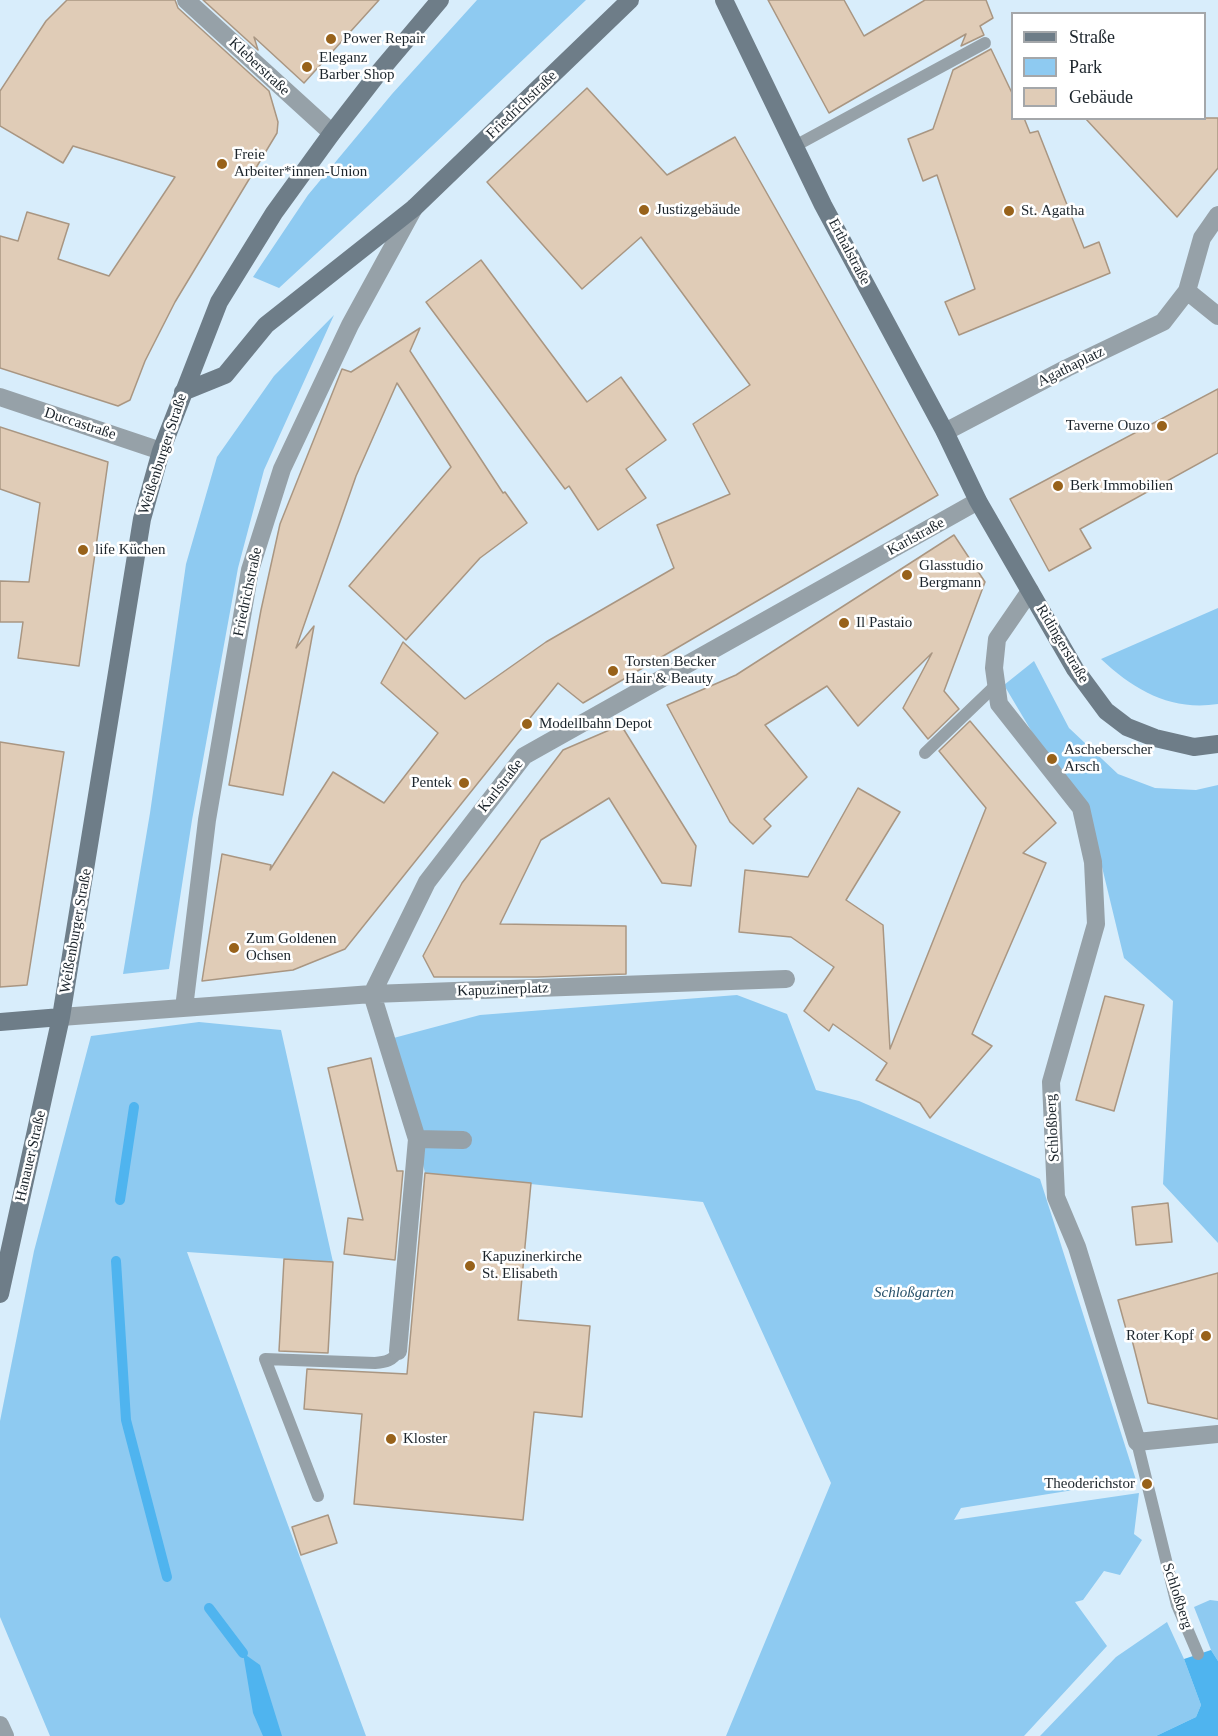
<!DOCTYPE html>
<html>
<head>
<meta charset="utf-8">
<style>
  body { margin:0 }
  #map { position:relative; width:1218px; height:1736px; overflow:hidden; background:#d8edfb; font-family:Georgia,serif }
  canvas { display:block }
  .legend { position:absolute; left:1011px; top:12px; width:195px; height:108px; box-sizing:border-box; background:#fff; border:2px solid #a4a7aa; margin:0; padding:8px 10px; list-style:none; font-size:18px; color:#1b242b }
  .legend li { display:flex; align-items:center; gap:12px; height:30px }
  .legend b { width:30px; border:2px solid #a4a7aa }
</style>
</head>
<body>
<div id="map">
<canvas width="1218" height="1736"></canvas>
<ul class="legend">
<li><b style="height:8px;background:#6e7d88"></b>Straße</li>
<li><b style="height:16px;background:#8ecaf1"></b>Park</li>
<li><b style="height:16px;background:#e0ccb7"></b>Gebäude</li>
</ul>
</div>
<script>
const g = document.querySelector('canvas').getContext('2d');
g.lineJoin = 'round';
function fill(path, color) {
  g.fillStyle = color;
  g.fill(path, 'evenodd');
}
function trace(path, color, width, dash) {
  g.strokeStyle = color;
  g.lineWidth = width;
  g.lineCap = dash ? 'butt' : 'round';
  g.setLineDash(dash || []);
  g.stroke(path);
}
function write(font, color, halo, rows, align = 'center') {
  g.font = font + ' Georgia,serif';
  g.lineWidth = 5;
  g.setLineDash([]);
  g.textBaseline = 'middle';
  g.strokeStyle = halo;
  g.fillStyle = color;
  for (const [text, x, y, turn = 0] of rows) {
    g.save();
    g.translate(x, y);
    g.rotate((+turn || 0) * Math.PI / 180);
    g.textAlign = isNaN(turn) ? turn : align;
    if (halo) g.strokeText(text, 0, 0);
    g.fillText(text, 0, 0);
    g.restore();
  }
}
fill(new Path2D(`
  M477 0H586L393 183 279 288 253 277 308 195 392 94Z
  M334 315 264 470 238 568 192 820 169 969 123 974 150 813 186 564 217 457 274 376Z
  M1218 608V704C1171 711 1135 691 1101 659Z
  M1034 661 1069 728 1118 774 1155 788 1196 790 1218 785V1243L1163 1184 1173 1001 1124 958 1095 838 1004 685Z
  M737 995 787 1014 816 1090 859 1101 1040 1179 1136 1480 961 1508 954 1520 1139 1493 1134 1534 1142 1540 1120 1575 1104 1571 1083 1600 1075 1602 1107 1646 1024 1736H726L831 1483 703 1202 425 1173 417 1139 386 1040 480 1015Z
  M199 1022 281 1030 333 1262 187 1252 366 1736H50L0 1617V1421L34 1251 91 1036Z
  M1210 1600 1218 1601V1661L1211 1650 1194 1607Z
  M1167 1622 1184 1659 1201 1705 1196 1717 1156 1736H1040L1116 1657Z`), '#8ecaf1');
fill(new Path2D(`
  M1211 1650 1218 1661V1736H1156L1196 1717 1201 1705 1184 1659Z
  M243 1653 260 1665 282 1736H263L253 1713Z`), '#4fb4ef');
trace(new Path2D(`
  M120 1200 134 1107
  M116 1261 126 1420 167 1577
  M209 1608 243 1653`), '#4fb4ef', 10);
const building = new Path2D(`
  M67 0H175L178 8 269 91 278 122 277 133 175 302 145 361 130 400 118 406 0 368V236L18 241 27 212 69 224 58 259 109 276 175 177 73 146 63 163 0 126V91L46 21Z
  M203 0H379L304 83 254 37 258 50Z
  M768 0H844L864 36 925 0H986L993 18 980 26 984 35 961 46 966 34 829 113Z
  M991 49 1012 93V118H1024L1030 133 1038 131 1084 248 1099 242 1110 273 959 335 945 302 975 289 937 175 923 181 908 139 933 129 953 70Z
  M587 88 667 175 735 137 938 495 583 703 558 683 345 949 293 970 202 981 222 854 271 865 270 870 333 772 384 803 438 733 381 683 403 642 465 699 546 642 674 568 657 525 730 494 693 424 750 385 641 237 582 289 487 182Z
  M1085 118H1218V168L1177 217Z
  M481 260 587 402 621 377 666 440 626 469 646 498 598 530 569 486 565 489 426 302Z
  M420 328 410 351 503 493 505 492 527 523 480 558 406 640 349 586 451 467 397 383 356 476 296 648 314 626 283 795 229 785 261 610 280 524 342 369 351 372Z
  M1218 389V453L1080 529 1091 548 1049 571 1010 499Z
  M0 427 108 462 79 666 18 658 23 622H0V581L29 582 40 503 0 489Z
  M954 535 985 582 944 691 959 709 928 739 903 708 932 653 858 726 827 686 765 725 807 777 764 819 771 826 753 844 730 822 667 705 736 675Z
  M970 721 1056 823 1023 853 1046 863 972 1034 992 1046 930 1118 920 1103 876 1080 887 1063 833 1024 829 1031 804 1011 834 967 791 937 739 932 745 870 808 877 858 788 900 812 846 900 883 925 890 1049 986 808 939 751Z
  M621 725 696 846 691 886 662 883 609 798 541 840 500 924 626 926V974L537 977H434L423 956 462 883 563 750Z
  M0 742 64 752 27 985 0 987Z
  M1105 996 1144 1005 1114 1111 1076 1100Z
  M371 1058 397 1171H403L395 1260 344 1254 348 1218 363 1220 328 1068Z
  M425 1173 531 1183 518 1320 590 1326 582 1417 534 1412 523 1520 354 1504 362 1414 304 1409 307 1369 407 1374Z
  M1168 1203 1172 1242 1136 1245 1132 1207Z
  M284 1259 333 1262 328 1353 279 1351Z
  M1218 1273V1419L1148 1403 1129 1328 1126 1329 1118 1300Z
  M328 1515 337 1543 301 1555 292 1527Z`);
fill(building, '#e0ccb7');
trace(building, '#a99682', 1.5);
trace(new Path2D(`
  M795 146 985 43
  M925 753 996 685
  M1137 1442 1177 1605 1198 1654
  M318 1496 265 1359 375 1363C385 1362 393 1361 398 1351`), '#96a1a8', 12);
trace(new Path2D(`
  M186 0 332 133
  M1187 291 1218 316
  M0 397 161 451
  M945 432 1067 368 1163 322 1187 291 1202 238 1218 215
  M1030 591 997 639 994 668 999 704 1081 808 1093 862 1096 924 1051 1082 1056 1197 1077 1247 1137 1442 1218 1434
  M372 994 427 882 524 756 978 501
  M372 994 417 1139 463 1140
  M184 1008 207 820 250 570 282 469 350 325 414 208
  M61 1017 372 994 786 979
  M398 1351 417 1139
  M0 1725 5 1736`), '#96a1a8', 18);
trace(new Path2D(`
  M724 0 823 205 945 432 978 501 1075 669 1106 711 1127 727 1155 738 1194 747 1218 744
  M183 392 225 375 266 325 414 208 630 0
  M0 1022 61 1017
  M0 1294 61 1017 142 519 161 451 219 302 274 213 332 133 380 71 440 0`), '#6e7d88', 18);
for (const [x, y, r, color] of [
  [331,39,6,"#98621a"],
  [307,67,6,"#98621a"],
  [222,164,6,"#98621a"],
  [644,210,6,"#98621a"],
  [1009,211,6,"#98621a"],
  [1162,426,6,"#98621a"],
  [1058,486,6,"#98621a"],
  [83,550,6,"#98621a"],
  [907,575,6,"#98621a"],
  [844,623,6,"#98621a"],
  [613,671,6,"#98621a"],
  [527,724,6,"#98621a"],
  [1052,759,6,"#98621a"],
  [464,783,6,"#98621a"],
  [234,948,6,"#98621a"],
  [470,1266,6,"#98621a"],
  [1206,1336,6,"#98621a"],
  [391,1439,6,"#98621a"],
  [1147,1484,6,"#98621a"]
]) {
  const dot = new Path2D();
  dot.arc(x, y, r, 0, 2 * Math.PI);
  g.fillStyle = color;
  g.fill(dot);
  trace(dot, '#fff', 2);
}
write('15px', '#1b242b', '#fff', [
  ["Power Repair",343,39],
  ["Eleganz",319,58],
  ["Barber Shop",319,75],
  ["Freie",234,155],
  ["Arbeiter*innen-Union",234,172],
  ["Justizgebäude",656,210],
  ["St. Agatha",1021,211],
  ["Taverne Ouzo",1150,426,"right"],
  ["Berk Immobilien",1070,486],
  ["life Küchen",95,550],
  ["Glasstudio",919,566],
  ["Bergmann",919,583],
  ["Il Pastaio",856,623],
  ["Torsten Becker",625,662],
  ["Hair & Beauty",625,679],
  ["Modellbahn Depot",539,724],
  ["Ascheberscher",1064,750],
  ["Arsch",1064,767],
  ["Pentek",452,783,"right"],
  ["Zum Goldenen",246,939],
  ["Ochsen",246,956],
  ["Kapuzinerkirche",482,1257],
  ["St. Elisabeth",482,1274],
  ["Roter Kopf",1194,1336,"right"],
  ["Kloster",403,1439],
  ["Theoderichstor",1135,1484,"right"]
], 'left');
write('15px', '#1b242b', '#fff', [
  ["Kleberstraße",259,67,43],
  ["Friedrichstraße",522,105,-44],
  ["Erthalstraße",849,252,62],
  ["Agathaplatz",1071,367,-26],
  ["Duccastraße",80,424,18],
  ["Weißenburger Straße",163,454,-72],
  ["Karlstraße",916,537,-29],
  ["Friedrichstraße",248,592,-78],
  ["Ridingerstraße",1062,644,59],
  ["Karlstraße",501,786,-52],
  ["Weißenburger Straße",76,931,-80],
  ["Kapuzinerplatz",503,990,-2],
  ["Schloßberg",1053,1128,-93],
  ["Hanauer Straße",31,1156,-77],
  ["Schloßberg",1177,1596,72]
]);
write('italic 15px', '#27516a', '#fff', [
  ["Schloßgarten",914,1293]
]);
</script>
</body>
</html>
